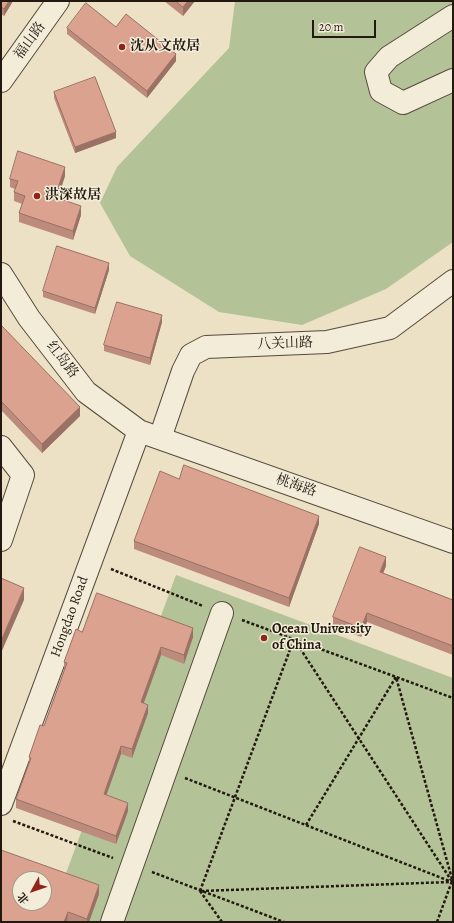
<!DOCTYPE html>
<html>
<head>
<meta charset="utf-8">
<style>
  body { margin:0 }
  #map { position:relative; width:454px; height:923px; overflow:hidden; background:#ece1c5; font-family:Alegreya,"Noto Serif SC",serif }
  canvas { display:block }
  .frame { position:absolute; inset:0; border:2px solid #231910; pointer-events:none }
  .north { position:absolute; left:12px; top:871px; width:40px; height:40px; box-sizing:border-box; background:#f3ecd9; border:1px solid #a09889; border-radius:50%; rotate:230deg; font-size:11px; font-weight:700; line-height:16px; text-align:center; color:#231910 }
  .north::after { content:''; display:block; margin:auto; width:14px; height:18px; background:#8f2418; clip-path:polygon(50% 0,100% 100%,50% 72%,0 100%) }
  .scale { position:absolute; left:312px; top:20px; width:64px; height:18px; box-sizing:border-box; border:2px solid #231910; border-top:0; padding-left:5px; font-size:12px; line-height:14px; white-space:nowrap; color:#231910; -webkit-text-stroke:3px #f3ecd9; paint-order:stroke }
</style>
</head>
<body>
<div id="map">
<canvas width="454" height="923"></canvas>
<div class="frame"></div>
<div class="north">北</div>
<div class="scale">20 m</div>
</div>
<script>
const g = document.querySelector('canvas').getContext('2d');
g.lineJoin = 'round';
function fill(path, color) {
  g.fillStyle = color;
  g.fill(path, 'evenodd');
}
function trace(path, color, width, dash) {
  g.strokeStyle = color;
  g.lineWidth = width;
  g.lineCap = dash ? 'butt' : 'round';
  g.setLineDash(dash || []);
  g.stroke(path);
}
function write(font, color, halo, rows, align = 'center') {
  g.font = font + ' Alegreya,"Noto Serif SC",serif';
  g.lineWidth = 3;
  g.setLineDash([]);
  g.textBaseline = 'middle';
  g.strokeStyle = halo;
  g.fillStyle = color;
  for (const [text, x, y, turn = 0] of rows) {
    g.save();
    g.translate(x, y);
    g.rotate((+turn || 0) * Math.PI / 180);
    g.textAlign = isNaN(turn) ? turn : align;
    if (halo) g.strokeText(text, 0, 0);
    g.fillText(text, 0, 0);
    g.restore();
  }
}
fill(new Path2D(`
  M235 1H453V242L386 289 302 325 219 312 130 256 100 203 117 167 229 48Z
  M176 575 453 678V922H48Z`), '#b4c397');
const minor = new Path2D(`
  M453 16 389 57 376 72 381 91 403 103 453 80
  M1 81 58 1
  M1 274 29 318 86 392 139 431 453 542
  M160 438 183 371 191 355 206 347 327 342 390 328 453 281
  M1 447 23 475 1 540
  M1 804 139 431
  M112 922 222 613`);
trace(minor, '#554b3d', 24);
trace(new Path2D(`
  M111 569 203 606
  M242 620 453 698
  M185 778 452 882
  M13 821 113 858
  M306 825 396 677 452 879
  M152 872 284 922
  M200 891 294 639 453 883
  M200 891 222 922
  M201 891 450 882
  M437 922 452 881`), '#231910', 2.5, [3, 2]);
trace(minor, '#f3ecd9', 22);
fill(new Path2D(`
  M1 1H13L4 16 1 14Z
  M164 1H195L183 16Z
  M116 27 176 61 147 98 67 34V28Z
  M54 92 116 138 75 153 54 98Z
  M65 176 58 198 81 215 73 240 19 222V213L22 204 14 201V192L15 189 10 187V179Z
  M109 270 95 314 43 297V291Z
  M162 322 150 365 104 351V345Z
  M1 325 80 416 42 453 1 410Z
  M179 479 319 524 289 607 134 549V541Z
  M386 566 383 573 453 600V655L367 622 361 637 333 626V617Z
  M82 632 193 637 184 664 161 655 144 703 148 713 132 758 121 754 106 795 128 811 116 844 16 808V799L29 765V757L44 726 64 670V662Z
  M99 894 89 922H71L68 921 1 922Z`), '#bc8b7c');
fill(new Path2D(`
  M9 1H13L4 16V9Z
  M188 1H195L183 16V7Z
  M176 54V61L147 98V91Z
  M116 132V138L75 153V147Z
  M65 167V176L55 206V197Z
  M81 206V215L73 240V231Z
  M109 263V270L95 314V308Z
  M162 315V322L150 365V358Z
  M80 407V416L42 453V444Z
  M319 516V524L289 607V598Z
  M386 557V566L380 581V572Z
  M24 588V600L1 653V641Z
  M367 613V622L361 637V628Z
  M193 628V637L184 664V655Z
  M161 647V655L141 710V702Z
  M148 705V713L132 758V749Z
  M121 746V754L104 802V794Z
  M128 803V811L116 844V836Z
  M99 885V894L89 922H87V919Z
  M68 912 67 922H64Z`), '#997165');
const building = new Path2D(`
  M1 1H9L4 9 1 7Z
  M176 1H188L183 7Z
  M86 3 116 27 126 14 176 54 147 91 67 28Z
  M95 77 116 132 75 147 54 92Z
  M18 151 65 167 55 197 81 206 73 231 19 213 25 196 14 192 18 181 10 179Z
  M57 246 109 263 95 308 43 291Z
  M117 302 162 315 150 358 104 345Z
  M1 325 80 407 42 444 1 401Z
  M184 465 319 516 289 598 134 541 160 471 179 479Z
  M360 547 386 557 380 572 453 600V646L367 613 361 628 333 617Z
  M1 578 24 588 1 641Z
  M97 593 193 628 184 655 161 647 141 702 148 705 132 749 121 746 104 794 128 803 116 836 16 799 31 758 29 757 40 725 44 726 67 663 64 662 76 629 82 632Z
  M1 850 99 885 87 919 68 912 64 922H1ZM20 879H44V903H20Z`);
fill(building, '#dba290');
trace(building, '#997165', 1);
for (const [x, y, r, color] of [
  [122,47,4,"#8f2418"],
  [37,196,4,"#8f2418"],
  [264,638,4,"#8f2418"]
]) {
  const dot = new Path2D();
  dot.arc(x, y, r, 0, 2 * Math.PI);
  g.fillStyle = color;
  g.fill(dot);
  trace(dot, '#f3ecd9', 1.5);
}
write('14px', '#231910', '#f3ecd9', [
  ["福山路",30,41,-54],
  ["八关山路",285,344,-2],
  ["红岛路",62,360,52],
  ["桃海路",296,486,19],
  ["Hongdao Road",70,617,-70]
]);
write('bold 14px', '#231910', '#f3ecd9', [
  ["沈从文故居",130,47],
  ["洪深故居",45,196],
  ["Ocean University",272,630],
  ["of China",272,646]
], 'left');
</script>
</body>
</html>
